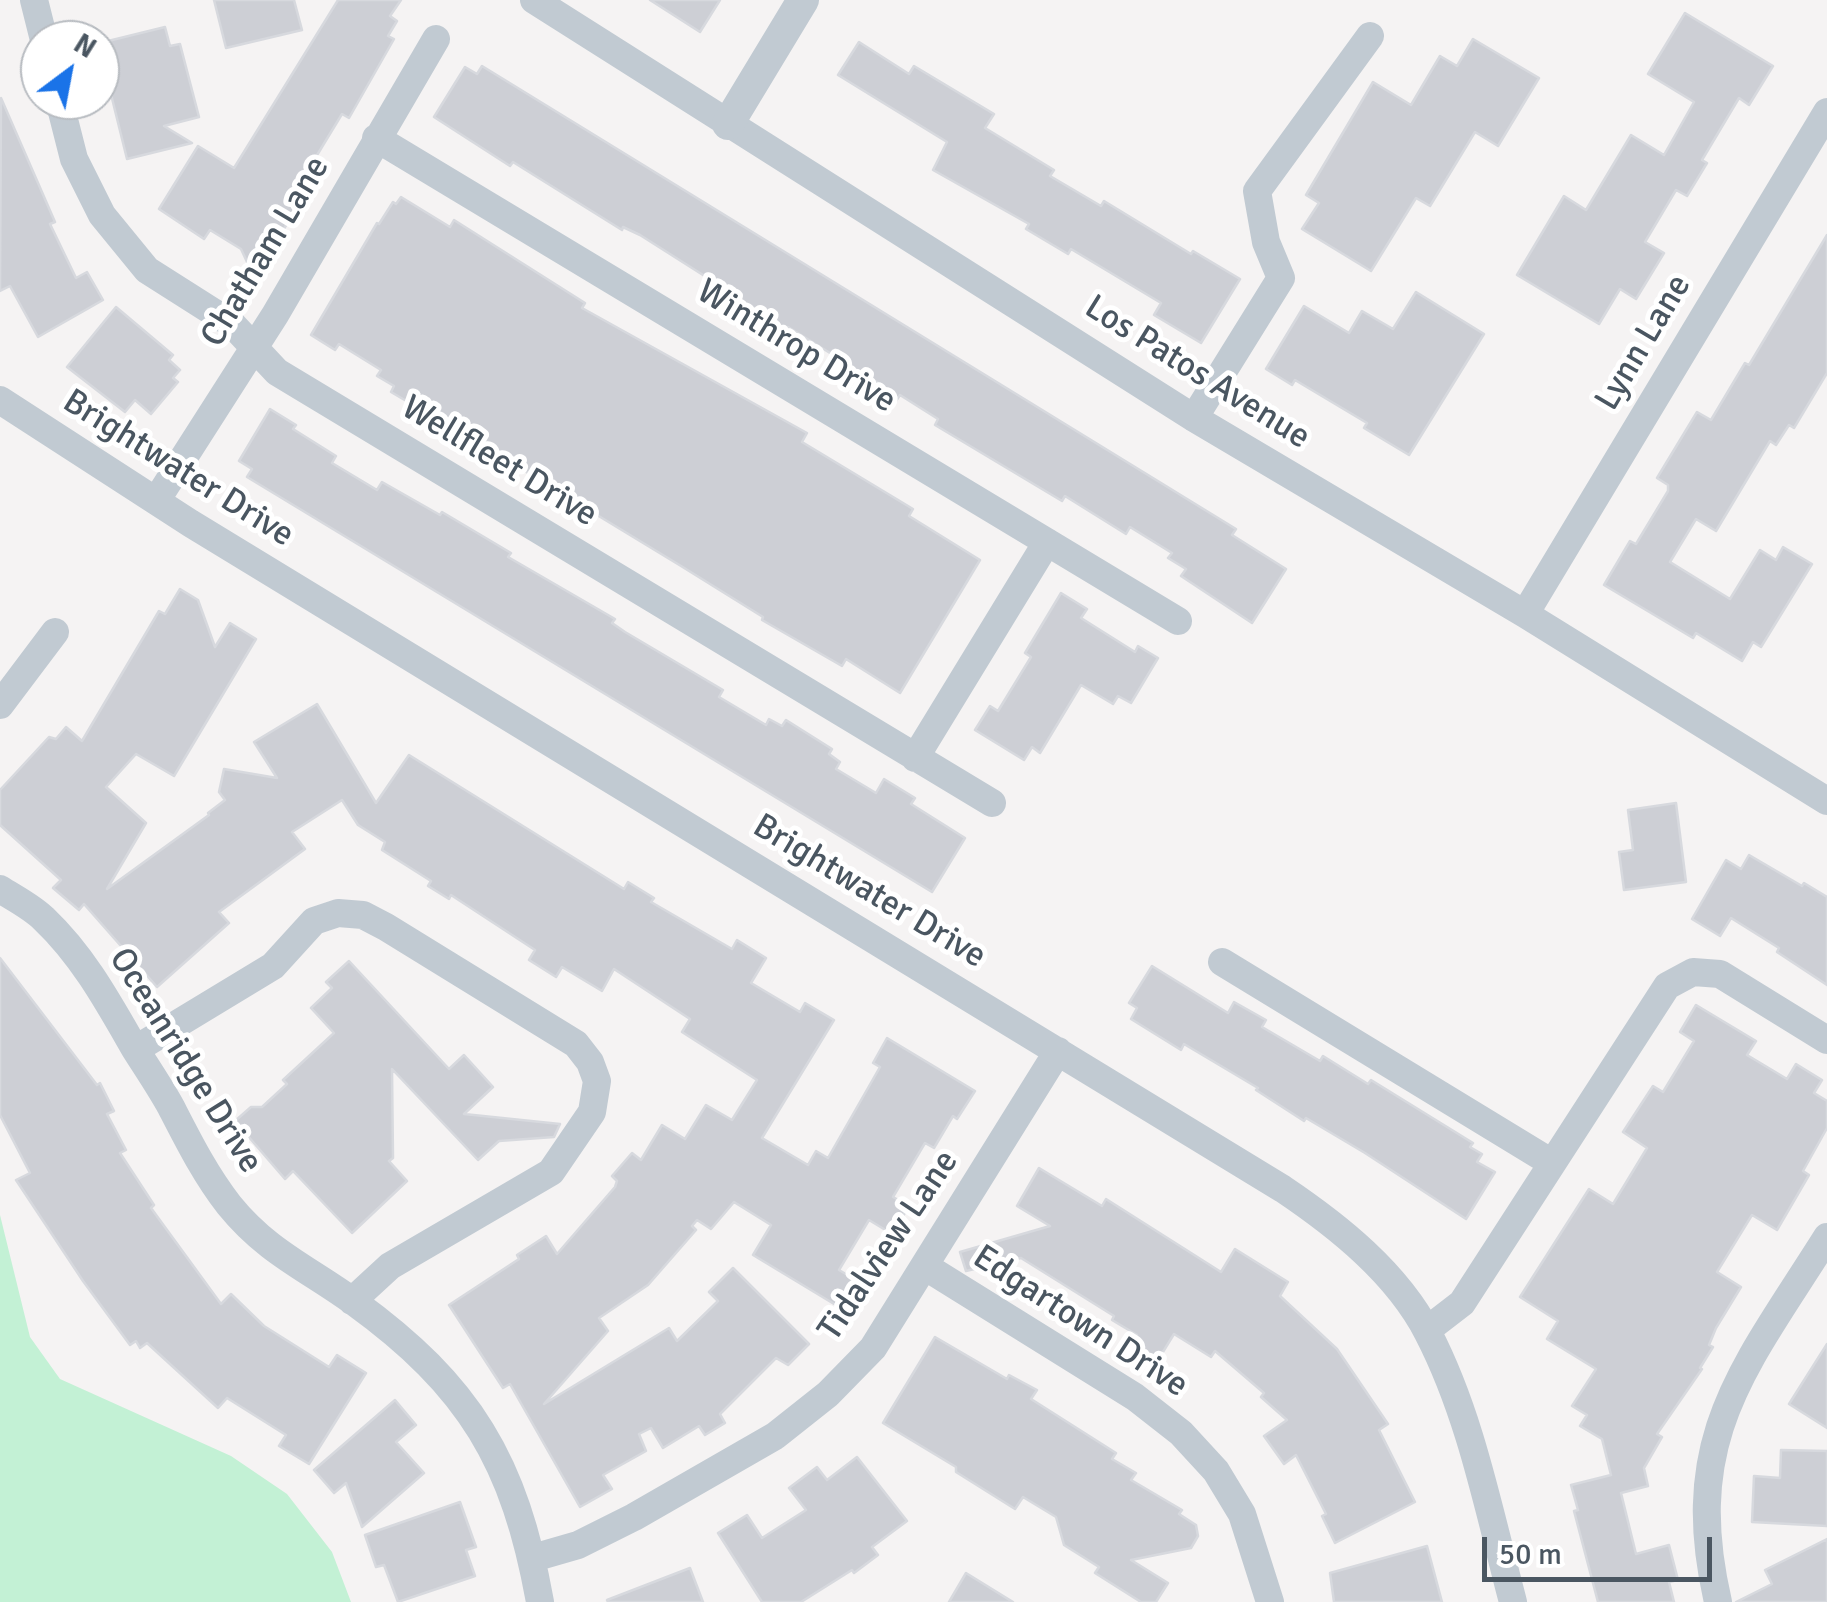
<!DOCTYPE html>
<html>
<head>
<meta charset="utf-8">
<style>
  body { margin:0 }
  #map { position:relative; width:1827px; height:1602px; overflow:hidden; background:#f5f3f3; font-family:Signika,sans-serif }
  canvas { display:block }
  .north { position:absolute; left:20px; top:20px; width:100px; height:100px; box-sizing:border-box; background:#fff; border:2px solid #b7bbc0; border-radius:50%; rotate:32deg; font-size:28px; font-weight:700; line-height:40px; text-align:center; color:#4a5661 }
  .north::after { content:''; display:block; margin:auto; width:35px; height:45px; background:#1a73e8; clip-path:polygon(50% 0,100% 100%,50% 72%,0 100%) }
  .scale { position:absolute; left:1482px; top:1537px; width:230px; height:45px; box-sizing:border-box; border:5px solid #4a5661; border-top:0; padding-left:12px; font-size:30px; line-height:35px; white-space:nowrap; color:#4a5661; -webkit-text-stroke:8px #fff; paint-order:stroke }
</style>
</head>
<body>
<div id="map">
<canvas width="1827" height="1602"></canvas>
<div class="north">N</div>
<div class="scale">50 m</div>
</div>
<script>
const g = document.querySelector('canvas').getContext('2d');
g.lineJoin = 'round';
function fill(path, color) {
  g.fillStyle = color;
  g.fill(path, 'evenodd');
}
function trace(path, color, width, dash) {
  g.strokeStyle = color;
  g.lineWidth = width;
  g.lineCap = dash ? 'butt' : 'round';
  g.setLineDash(dash || []);
  g.stroke(path);
}
function write(font, color, halo, rows, align = 'center') {
  g.font = font + ' Signika,sans-serif';
  g.lineWidth = 10;
  g.setLineDash([]);
  g.textBaseline = 'middle';
  g.strokeStyle = halo;
  g.fillStyle = color;
  for (const [text, x, y, turn = 0] of rows) {
    g.save();
    g.translate(x, y);
    g.rotate((+turn || 0) * Math.PI / 180);
    g.textAlign = isNaN(turn) ? turn : align;
    if (halo) g.strokeText(text, 0, 0);
    g.fillText(text, 0, 0);
    g.restore();
  }
}
fill(new Path2D(`
  M0 1215 30 1337 60 1379 231 1456 287 1494 332 1552 351 1602H0Z`), '#c3f1d5');
const building = new Path2D(`
  M214 0H294L302 30 226 48Z
  M338 0H401L390 16 397 21 388 36 394 39 349 118 342 114 291 198 300 203 254 277 241 249 210 230 204 239 159 209 198 146 234 168Z
  M650 0H720L700 32Z
  M1685 13 1773 66 1749 105 1739 98 1702 160 1707 163 1687 196 1676 190 1645 242 1664 253 1636 299 1620 289 1599 324 1517 275 1564 196 1586 210 1631 135 1664 155 1694 102 1648 74Z
  M165 27 170 46 180 44 199 117 164 126 192 143 127 159 105 70 100 72V43Z
  M1473 39 1539 78 1498 146 1475 132 1430 206 1416 198 1371 271 1302 229 1319 203 1306 195 1373 82 1411 105 1440 56 1457 66Z
  M859 42 909 74 914 66 994 114 985 128 1054 170 1050 176 1101 206 1104 201 1191 254 1193 251 1240 279 1201 343 1154 315 1161 303 1071 249 1068 254 1026 229 1029 224 933 170 947 142 838 75Z
  M482 66 1236 529 1232 535 1286 569 1252 623 1181 576 1186 569 1168 558 1172 553 1130 527 1126 534 1065 496 1062 501 935 425 938 419 900 395 896 401 877 388 880 384 788 327 785 332 710 288 714 282 640 235 623 227 622 230 513 162 510 166 434 117 465 67 477 74Z
  M1 98 55 222 50 224 76 278 87 272 103 300 38 337 10 286 0 291Z
  M401 197 450 227 454 220 585 303 582 308 807 433 802 442 913 509 909 516 980 560 900 693 846 659 842 666 762 620 763 617 681 566 518 467 516 470 491 455 493 452 391 392 394 386 377 376 381 370 339 344 335 350 311 335 377 223 379 224 393 202 396 204Z
  M1827 235V373L1794 428 1789 425 1776 445 1770 441 1716 531 1696 519 1670 562 1730 599 1760 550 1776 560 1783 547 1812 564 1761 647 1753 642 1742 661 1696 633 1693 638 1604 585 1630 541 1636 544 1668 491V485L1657 478 1697 412 1711 420 1745 363 1749 365Z
  M1416 292 1484 334 1409 455 1364 428 1367 423 1295 380 1292 385 1266 369 1304 306 1349 333 1362 311 1393 329Z
  M116 307 173 355 169 360 180 370 173 378 178 382 151 414 135 400 125 412 67 367Z
  M270 409 296 425 293 429 336 456 332 463 377 490 382 482 440 515 442 512 511 553 508 557 615 619 612 623 625 632 723 690 719 697 766 725 769 719 782 726 786 720 832 749 829 754 840 762 836 769 876 793 884 779 915 798 911 804 965 838 932 892 247 477 252 469 239 461Z
  M180 589 198 600 215 647 230 623 256 639 174 776 136 754 106 787 146 823 107 889 209 815 208 813 225 800 219 792 224 769 277 778 254 742 317 704 376 803 409 755 624 889 628 882 654 898 651 902 732 949 737 940 766 958 751 983 800 1012 805 1003 834 1020 762 1138 808 1165 816 1151 828 1158 880 1067 873 1063 887 1038 975 1091 957 1119 953 1116 934 1148 925 1143 893 1197 909 1206 892 1234 869 1220 839 1270 861 1283 844 1310 753 1255 771 1225 734 1202 711 1229 697 1220 692 1226 696 1230 648 1285 599 1318 608 1331 544 1404 669 1328 677 1341 718 1301 709 1292 733 1268 809 1344 788 1365 776 1358 720 1414 725 1423 705 1435 699 1426 663 1448 651 1428 639 1434 646 1451 603 1475 612 1489 580 1507 510 1384 503 1388 449 1305 519 1259 517 1255 546 1236 557 1254 615 1187 617 1181 612 1176 632 1153 641 1160 662 1125 685 1139 706 1105 732 1120 757 1080 682 1032 690 1019 614 969 602 991 562 967 556 977 529 960 535 950 451 895 449 899 428 886 431 881 382 850 385 842 358 825 342 800 292 832 305 849 219 912 229 923 157 987 84 904 79 910 53 888 61 880 0 825V790L49 737 56 739 66 727 82 741 159 611 165 614Z
  M1061 593 1087 609 1081 618 1135 652 1138 646 1158 658 1131 703 1118 696 1113 704 1081 685 1040 753 1032 747 1024 760 975 730 990 706 998 711 1031 657 1025 653Z
  M1676 803 1686 882 1624 890 1619 852 1633 850 1628 810Z
  M1749 855 1802 886 1804 883 1827 897V985L1777 952 1779 948 1731 918 1720 936 1692 919 1726 860 1741 869Z
  M0 958 97 1085 100 1083 114 1111 107 1114 126 1150 120 1153 154 1205 151 1208 221 1304 231 1294 264 1326 329 1367 337 1355 366 1373 309 1464 279 1446 286 1435 227 1398 218 1408 147 1343 140 1348 136 1341 130 1345 83 1281 16 1180 30 1173 0 1115Z
  M349 961 449 1069 464 1055 493 1087 464 1114 560 1124 554 1137 499 1141 478 1160 392 1069 393 1158 389 1161 407 1181 352 1233 293 1171 285 1179 235 1121 251 1107H262L287 1084 283 1080 334 1033 311 1008 332 988 326 982Z
  M1152 966 1228 1013 1234 1002 1266 1020 1262 1027 1320 1061 1323 1056 1368 1084 1371 1080 1473 1143 1470 1147 1482 1154 1477 1162 1495 1172 1466 1219 1365 1153 1306 1118 1304 1121 1256 1090 1258 1088 1184 1044 1181 1050 1131 1019 1137 1008 1129 1003Z
  M1696 1005 1756 1041 1747 1055 1787 1079 1796 1064 1822 1080 1814 1093 1827 1101V1128L1803 1171 1809 1175 1777 1230 1752 1215 1717 1272 1741 1287 1716 1328 1709 1345 1713 1347 1700 1368 1702 1369 1657 1434 1662 1437 1644 1468 1648 1486 1621 1493 1636 1554 1669 1545 1678 1580 1669 1582 1674 1602H1598L1574 1511 1578 1510 1571 1485 1611 1475 1602 1439 1580 1426 1587 1415 1572 1406 1596 1369 1547 1339 1558 1321 1520 1297 1589 1189 1613 1204 1647 1148 1623 1132 1653 1086 1663 1092 1694 1041 1680 1032Z
  M1039 1168 1102 1206 1106 1199 1221 1272 1235 1249 1288 1282 1280 1296 1337 1349 1388 1424 1379 1430 1415 1502 1335 1543 1322 1516 1326 1514 1296 1455 1284 1464 1264 1436 1287 1420 1261 1397 1264 1393 1215 1351 1211 1357 1174 1334 1158 1360 1131 1344 1137 1335 1112 1320 1114 1316 1021 1258 966 1271 960 1252 1050 1226 1017 1206Z
  M935 1337 1007 1379 1009 1375 1037 1390 1031 1399 1116 1453 1112 1459 1136 1473 1131 1480 1182 1510 1179 1514 1196 1525 1198 1536 1191 1548 1131 1560 1168 1583 1156 1602H1141L1095 1573 1099 1567 1064 1545 1056 1517 1023 1497 1015 1509 956 1472V1467L883 1423Z
  M1827 1344V1428L1789 1404Z
  M395 1400 416 1425 396 1442 424 1473 362 1527 346 1483 334 1493 314 1470Z
  M1781 1450 1827 1451V1526L1752 1522 1754 1476 1780 1478Z
  M857 1457 907 1521 872 1547 878 1555 854 1573 852 1570 801 1602H762L718 1533 747 1515 762 1538 806 1510 789 1488 817 1467 827 1480Z
  M460 1502 476 1547 466 1550 475 1576 398 1602 384 1565 376 1567 365 1535Z
  M1827 1539V1602H1736L1772 1584 1765 1570Z
  M1427 1546 1442 1602H1334L1330 1573Z
  M690 1568 703 1602H608L607 1600Z
  M966 1573 1013 1602H949Z`);
fill(building, '#cdcfd5');
trace(building, '#d7d9de', 2.5);
trace(new Path2D(`
  M34 0 44 40
  M534 0 1194 418 1525 614 1827 801
  M59 100 74 159 102 215 147 270 232 324 277 372 992 803
  M376 138 1178 621
  M0 400 190 523 1283 1189C1338 1226 1397 1273 1428 1333 1471 1416 1489 1512 1513 1602
  M1194 418 1281 278 1266 242 1257 191 1370 36
  M156 501 275 315 436 39
  M1525 614 1827 112
  M0 705 55 632
  M915 758 1047 542
  M0 889C14 898 32 907 44 919 83 956 108 1002 135 1049 147 1068 160 1087 171 1107 189 1142 205 1174 229 1205 267 1252 307 1268 354 1302 470 1386 515 1462 540 1602
  M1222 962 1552 1163
  M136 1049 273 966 314 921 338 913 363 915 386 927 576 1044 590 1062 597 1081 592 1112 551 1172 390 1266 352 1301
  M926 1267 1135 1397 1181 1433 1216 1471 1242 1514 1270 1602
  M1427 1330 1462 1303 1667 986 1693 972 1720 974 1827 1040
  M533 1558 578 1545 634 1517 775 1436 828 1394 873 1348 1058 1051
  M1718 1602C1680 1437 1744 1369 1827 1237`), '#c1cad2', 28);
trace(new Path2D(`
  M728 124 803 0`), '#c1cad2', 32);
write('35px', '#4a5661', '#fff', [
  ["Chatham Lane",266,252,-59],
  ["Lynn Lane",1644,343,-59],
  ["Winthrop Drive",796,347,31],
  ["Los Patos Avenue",1197,373,32],
  ["Wellfleet Drive",499,462,31],
  ["Brightwater Drive",178,469,32],
  ["Brightwater Drive",869,892,31],
  ["Oceanridge Drive",185,1061,58],
  ["Tidalview Lane",889,1246,-56],
  ["Edgartown Drive",1080,1322,33]
]);
</script>
</body>
</html>
